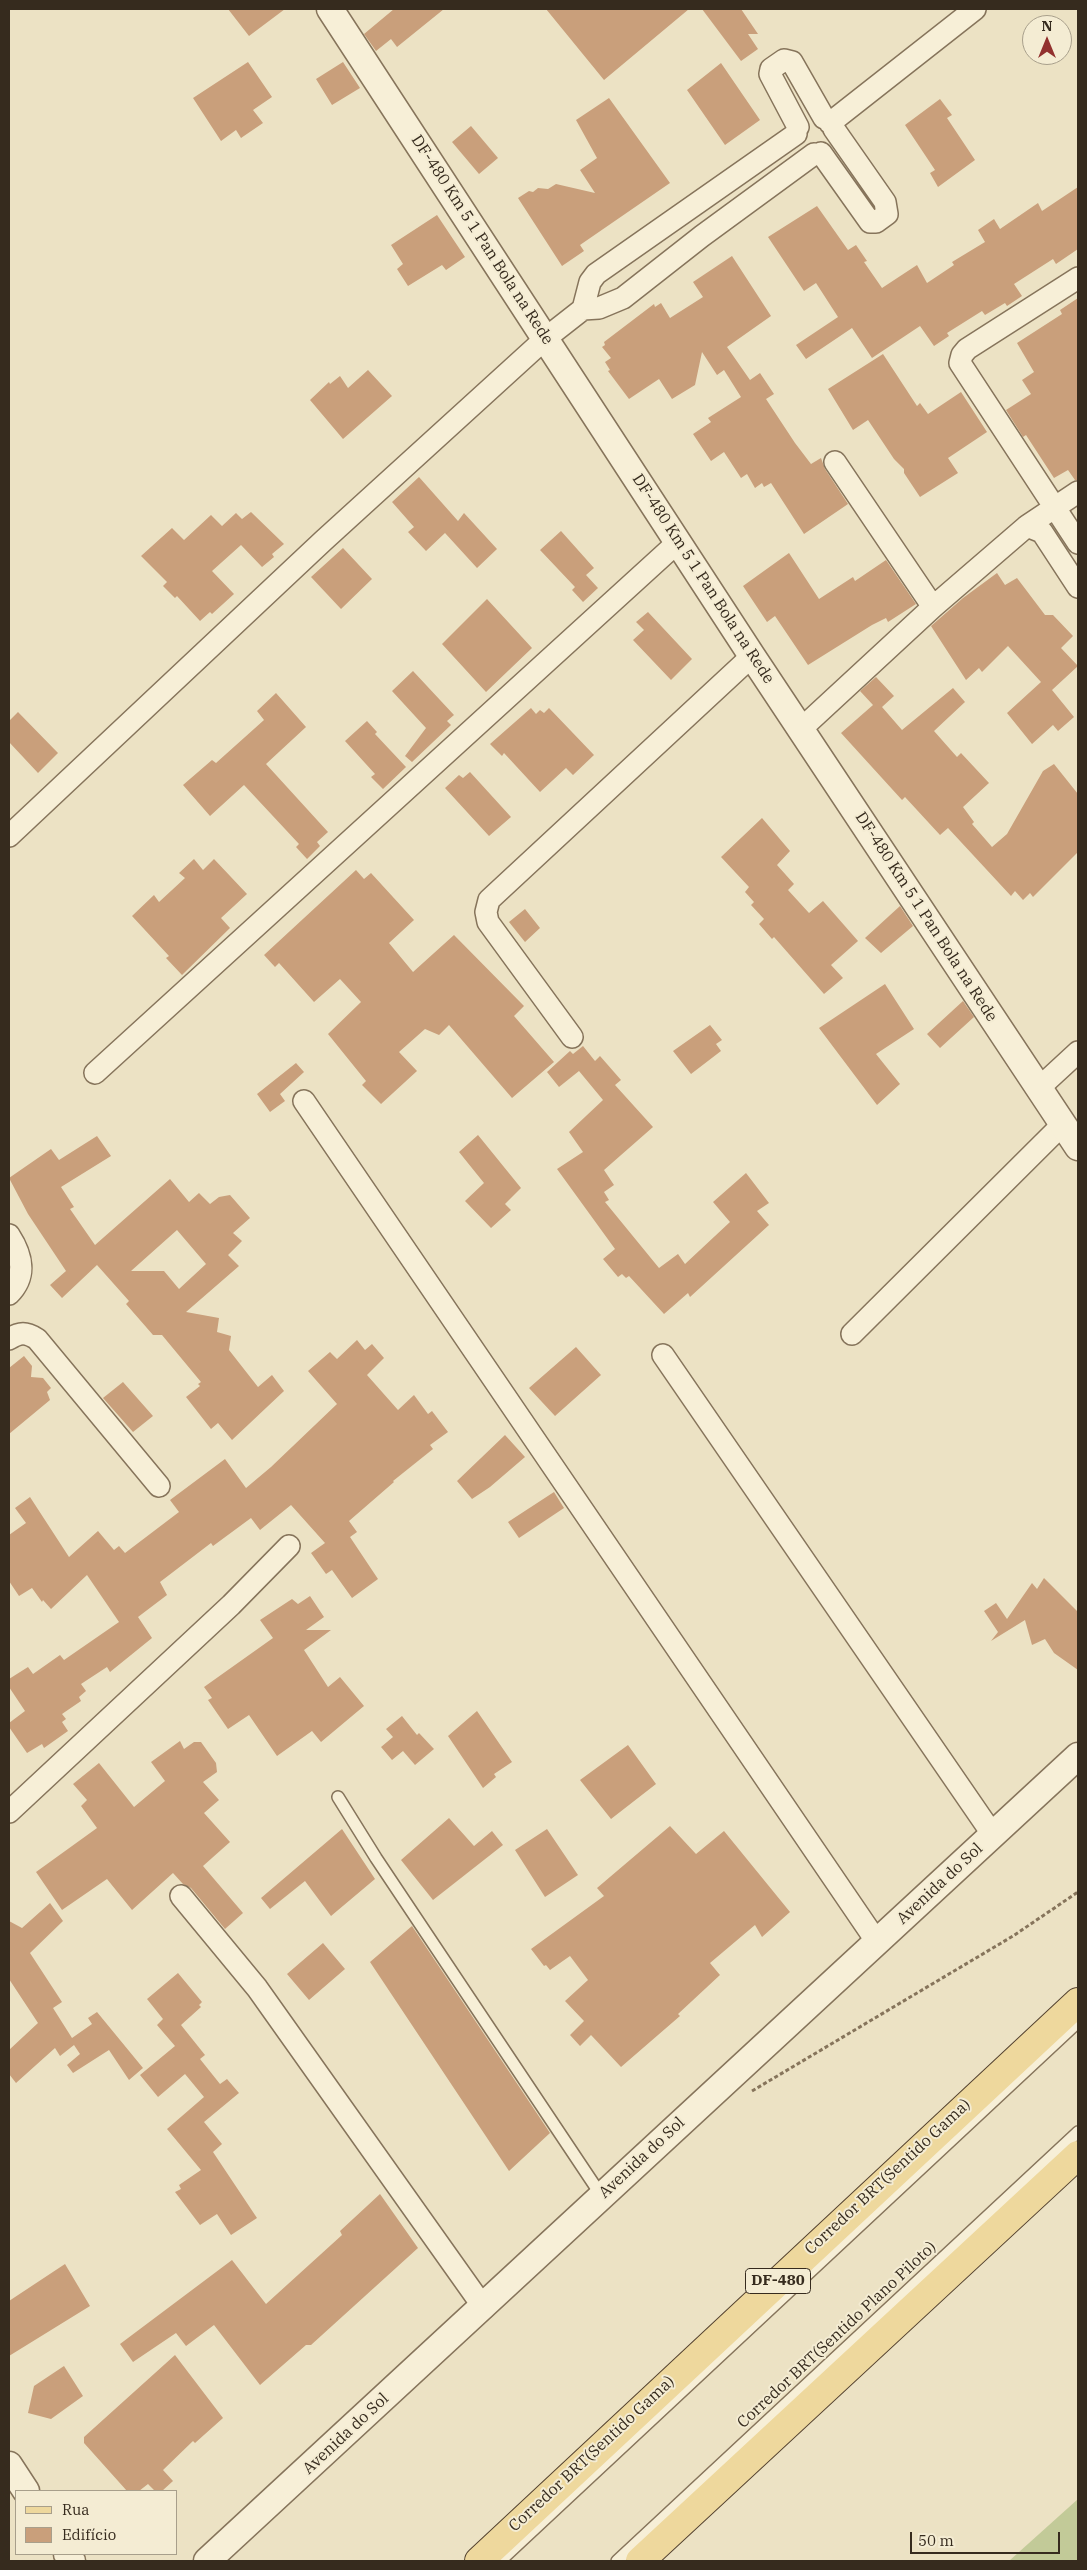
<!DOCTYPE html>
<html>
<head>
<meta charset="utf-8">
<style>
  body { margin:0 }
  #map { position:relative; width:1087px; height:2570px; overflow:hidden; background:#ece2c4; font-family:"IBM Plex Serif",serif }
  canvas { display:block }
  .frame { position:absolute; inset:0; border:10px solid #362b1e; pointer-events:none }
  .legend { position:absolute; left:15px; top:2490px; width:162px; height:65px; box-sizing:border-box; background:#f4ecd3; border:1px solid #a89f8b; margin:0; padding:6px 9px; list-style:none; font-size:15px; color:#362b1e }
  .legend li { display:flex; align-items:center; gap:10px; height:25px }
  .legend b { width:25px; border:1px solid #a89f8b }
  .north { position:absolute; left:1022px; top:15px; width:50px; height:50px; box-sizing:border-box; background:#f4ecd3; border:1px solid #a89f8b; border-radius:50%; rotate:0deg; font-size:14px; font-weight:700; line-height:20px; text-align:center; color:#362b1e }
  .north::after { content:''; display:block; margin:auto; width:18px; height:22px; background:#92312e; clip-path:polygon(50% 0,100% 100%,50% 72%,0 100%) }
  .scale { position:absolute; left:910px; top:2532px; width:150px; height:22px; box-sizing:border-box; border:2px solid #362b1e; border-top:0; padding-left:6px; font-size:15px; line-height:18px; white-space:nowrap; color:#362b1e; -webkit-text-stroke:4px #f4ecd3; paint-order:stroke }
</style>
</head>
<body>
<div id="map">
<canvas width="1087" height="2570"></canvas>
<div class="frame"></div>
<ul class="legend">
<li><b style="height:6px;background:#eed89d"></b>Rua</li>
<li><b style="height:14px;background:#c99f7b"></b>Edifício</li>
</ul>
<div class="north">N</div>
<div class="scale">50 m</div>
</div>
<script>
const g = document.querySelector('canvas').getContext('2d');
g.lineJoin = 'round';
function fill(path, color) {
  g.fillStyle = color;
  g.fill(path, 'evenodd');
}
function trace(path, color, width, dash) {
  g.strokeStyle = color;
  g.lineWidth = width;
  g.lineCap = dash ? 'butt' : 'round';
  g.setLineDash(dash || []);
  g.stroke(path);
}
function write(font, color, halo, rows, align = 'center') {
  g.font = font + ' "IBM Plex Serif",serif';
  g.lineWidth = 4;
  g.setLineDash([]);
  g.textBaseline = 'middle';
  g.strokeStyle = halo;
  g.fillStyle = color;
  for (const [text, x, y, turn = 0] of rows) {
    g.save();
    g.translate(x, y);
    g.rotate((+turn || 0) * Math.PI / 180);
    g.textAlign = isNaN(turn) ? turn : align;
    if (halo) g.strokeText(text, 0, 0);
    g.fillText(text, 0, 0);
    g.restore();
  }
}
fill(new Path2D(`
  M1078 2499V2561H1009Z`), '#c2ca98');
fill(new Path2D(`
  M228 9H285L249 36Z
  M394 9H444L397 47 391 39 376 51 364 34Z
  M546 9H689L604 80Z
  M702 9H741L758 34H748L758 49 741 61Z
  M248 62 272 97 253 110 263 123 241 138 236 130 221 141 193 98Z
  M343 62 360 88 332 105 316 79Z
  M721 63 760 120 725 145 687 90Z
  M609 98 670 183 580 245 584 251 562 266 518 198 529 191 533 192 538 188 548 189 556 184 595 193 580 170 597 158 576 120Z
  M940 99 952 115 947 118 975 160 938 187 930 173 935 170 905 125Z
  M471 126 498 158 479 174 452 142Z
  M1078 187V249L1056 264 1053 259 1014 284 1022 296 1007 306 1005 303 985 315 982 311 947 333 949 336 934 346 920 326 872 358 852 328 806 359 796 345 838 317 816 283 804 291 768 237 817 206 848 250 856 245 867 261 864 262 882 288 917 265 927 283 954 265 952 262 985 242 978 230 994 219 1000 229 1038 203 1042 211Z
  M437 215 465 257 446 270 442 265 408 286 397 269 403 264 391 245Z
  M732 256 771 316 727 347 750 380 760 373 774 394 766 399 795 443 811 464 821 458 825 469 848 504 804 534 771 483 764 487 762 483 755 488 747 474 741 478 724 452 711 461 693 434 711 422 708 418 741 397 724 370 717 375 702 352 695 385 672 399 659 379 629 399 608 371 610 370 605 362 611 358 602 347 605 345 604 342 654 304 655 307 661 303 670 318 703 297 693 282Z
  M1078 298V480H1075L1068 470 1054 478 1026 435 1023 437 1006 410 1031 394 1022 380 1034 372 1017 343 1062 314 1060 310Z
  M883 354 917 406 920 403 928 414 961 392 987 432 948 458 958 473 920 497 904 473V469L894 459 868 420 853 430 828 389Z
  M368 370 392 396 343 439 310 400 329 382 330 384 340 376 348 388Z
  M419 477 458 521 464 513 497 549 477 568 445 533 426 551 408 532 414 527 392 502Z
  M251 512 284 544 272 554 274 557 262 567 241 545 212 571 234 594 212 614 210 612 200 621 177 596 175 598 163 586 167 582 141 556 172 528 184 540 211 515 222 526 236 513 242 519Z
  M561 531 594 568 586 575 598 588 583 602 572 590 575 587 540 550Z
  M343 548 372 579 341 609 311 577Z
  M789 553 819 599 853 577 855 581 886 560 916 604 888 622 886 618 872 625 808 665 775 616 767 622 743 586Z
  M997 573 1005 585 1017 578 1045 615H1053L1073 636 1061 648 1078 666 1052 690 1074 717 1058 731 1053 725 1032 744 1007 713 1041 682 1008 646 982 672 979 668 966 680 931 626 963 598Z
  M487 599 532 648 486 692 442 644Z
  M648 612 692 659 671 680 633 640 644 630 636 622Z
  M413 671 454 715 447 721 451 725 412 762 405 756 426 728 392 691Z
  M876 677 894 696 882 707 902 730 953 688 965 702 934 731 957 757 961 753 989 783 963 807 974 822 972 824 992 847 1007 834 1043 771 1054 764 1078 794V852L1033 897 1030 893 1023 900 1015 891 1011 896 948 828 940 835 905 797 902 800 841 733 873 705 860 691Z
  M276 693 306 727 266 764 328 832 317 842 320 846 307 859 296 847 299 844 244 785 210 816 183 785 212 760 216 763 264 720 257 711Z
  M531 708 536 714 540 710 544 713 549 708 594 755 573 775 566 768 540 792 504 753 502 756 490 744Z
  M18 712 58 753 38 773 9 742V721Z
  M367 721 377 732 375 734 406 767 383 789 371 777 375 774 345 741Z
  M470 772 511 817 489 836 445 788 459 775 463 778Z
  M762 818 790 851 777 865 794 884 788 890 809 913 823 901 858 941 831 965 843 978 824 994 774 937 772 939 759 924 764 919 751 905 754 902 745 892 749 887 721 857Z
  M194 859 203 870 214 859 247 894 221 918 230 928 182 975 166 958 169 956 132 916 154 895 159 902 185 878 179 873Z
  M356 870 364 879 371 873 414 920 389 943 413 972 454 935 524 1006 514 1016 554 1062 512 1098 449 1025 439 1035 425 1029 399 1052 417 1071 381 1104 362 1085 366 1081 328 1034 361 1002 340 979 314 1002 279 963 275 967 264 955Z
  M900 906 913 926 881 953 865 938Z
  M525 909 540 928 525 942 509 922Z
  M885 984 914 1029 876 1054 900 1084 877 1105 819 1028Z
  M963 1001 974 1017 940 1048 927 1034Z
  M710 1025 722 1040 716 1044 721 1051 691 1074 673 1051Z
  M583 1046 595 1061 600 1056 621 1080 615 1085 653 1127 604 1170 614 1185 604 1192 609 1200 605 1202 659 1268 678 1254 685 1264 730 1222 713 1202 746 1173 769 1203 757 1211 769 1225 690 1297 688 1293 664 1314 629 1276 626 1278 622 1274 618 1277 603 1259 615 1249 557 1169 583 1152 569 1132 603 1100 579 1071 559 1087 547 1072 570 1051 573 1054Z
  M296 1063 304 1072 280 1094 285 1101 270 1112 257 1094Z
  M478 1135 521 1188 505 1204 511 1210 491 1228 465 1201 484 1183 459 1152Z
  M97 1136 111 1156 61 1187 74 1207 70 1209 95 1245 170 1179 189 1202 199 1193 210 1204 219 1197 230 1195 250 1218 233 1233 242 1241 228 1255 239 1266 186 1312 219 1318 217 1332 231 1336 229 1350 258 1387 272 1375 284 1391 232 1440 218 1423 211 1429 186 1397 200 1386 198 1384 201 1382 162 1335H153L126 1304 129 1301 97 1265 62 1298 50 1285 66 1271 28 1214 9 1178 51 1149 59 1160ZM177 1230 206 1264 179 1289 164 1271H131Z
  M357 1340 365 1350 372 1344 384 1358 367 1375 398 1410 414 1395 428 1414 432 1411 448 1432 430 1445 433 1449 393 1481 394 1482 349 1521 357 1532 350 1537 378 1579 352 1598 332 1570 326 1574 311 1553 325 1543 291 1505 260 1530 251 1518 213 1546 211 1543 160 1582 167 1595 138 1617 152 1638 110 1672 107 1667 81 1684 86 1691 79 1697 81 1701 62 1714 66 1719 62 1722 68 1731 44 1748 42 1744 27 1753 9 1727V1723L25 1711 9 1687V1679L28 1667 33 1674 60 1655 64 1660 119 1622 87 1575 51 1609 43 1600 42 1602 32 1588 19 1596 9 1581V1535L26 1523 15 1508 30 1497 69 1557 98 1531 114 1550 119 1546 125 1553 179 1512 170 1500 225 1459 246 1488 271 1467 337 1404 308 1371 330 1352 337 1359Z
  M576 1347 601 1375 555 1416 529 1388Z
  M24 1356 32 1366 31 1377 43 1378 51 1388 47 1392 50 1400 9 1434V1368Z
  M123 1382 153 1416 133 1432 103 1398Z
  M505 1435 525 1457 490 1487 472 1499 457 1481Z
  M554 1492 564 1508 519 1538 508 1522Z
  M1044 1578 1078 1612V1670L1054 1653 1045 1639 1032 1645 1025 1620 991 1641 998 1632 984 1611 996 1603 1007 1619 1032 1583 1037 1589Z
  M310 1596 324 1617 306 1630H331L304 1650 328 1687 340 1677 364 1706 321 1742 312 1731 277 1756 249 1715 228 1729 208 1700 212 1698 204 1687 273 1638 260 1620 292 1599 298 1604Z
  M477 1711 512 1762 494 1774 496 1777 483 1788 448 1736Z
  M402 1716 417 1735 419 1733 434 1749 415 1765 403 1751 392 1760 381 1747 393 1737 386 1729Z
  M180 1741 184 1749 194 1742H201L216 1763 217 1772 203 1782 219 1800 204 1813 230 1842 203 1866 243 1913 225 1929 191 1888 183 1884 173 1873 132 1910 107 1879 62 1910 36 1872 97 1828 81 1806 87 1800 73 1784 99 1763 134 1807 165 1781 151 1762Z
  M628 1745 656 1784 611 1819 580 1780Z
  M449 1818 474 1846 492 1831 503 1845 433 1900 401 1860Z
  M670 1826 696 1854 724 1831 790 1912 762 1937 755 1925 710 1963 720 1975 678 2014 680 2016 621 2067 591 2035 580 2046 570 2035 584 2021 565 2001 588 1980 570 1956 550 1970 546 1965 544 1966 531 1949 604 1896 597 1888Z
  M342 1829 375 1879 331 1916 305 1881 270 1909 261 1898Z
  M547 1829 578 1875 545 1897 515 1850Z
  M50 1903 63 1921 30 1953 62 2002 53 2008 72 2038 92 2024 88 2018 97 2012 143 2068 129 2080 109 2050 73 2073 67 2065 80 2054 74 2045 60 2056 55 2048 16 2083 9 2074V2050L38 2023 9 1979V1921L22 1928Z
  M412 1926 550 2133 509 2171 370 1962Z
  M323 1943 345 1969 309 2000 287 1974Z
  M178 1973 202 2002 199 2005 201 2007 181 2025 205 2055 200 2059 220 2084 227 2079 239 2093 204 2122 222 2144 213 2152 257 2218 231 2235 217 2214 200 2225 175 2192 181 2189 179 2185 201 2170 167 2129 204 2097 185 2074 158 2097 140 2075 175 2046 157 2025 163 2019 147 1999Z
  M380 2194 418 2248 311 2345H306L260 2385 214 2325 186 2346 176 2333 133 2362 120 2344 232 2260 266 2304 342 2235 340 2231Z
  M65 2264 90 2306 9 2356V2301Z
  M175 2355 223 2418 195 2443 193 2441 163 2470 173 2481 162 2491H155L148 2484 139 2491H127L84 2443V2437Z
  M64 2366 83 2396 51 2419 28 2413 34 2386Z`), '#c99f7b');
const service = new Path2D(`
  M338 1797 376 1858 601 2195
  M500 2561 1078 2022
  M617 2561 1078 2132`);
const minor = new Path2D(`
  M830 123 975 9
  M798 127 770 74 771 69 784 60 792 62 824 118
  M821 153 870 222H876L887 214 885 202 834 129
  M1078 278 967 349 962 355 960 363 1078 543
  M583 309 590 282 596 274 796 134
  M835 462 933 607
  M1027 526 1042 532 1078 587
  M801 729 933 607 1027 526 1078 492
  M9 836 323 541 546 338 583 309 599 308 623 298 702 236 814 154
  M572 1037 488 922 486 912 489 900 752 656
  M95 1073 678 542
  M1039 1088 1078 1052
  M304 1101 877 1942
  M9 1235C22 1255 27 1276 9 1294
  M852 1334 1063 1124
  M9 1339C20 1332 26 1332 37 1339L159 1486
  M663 1355 993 1835
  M9 1812 231 1605 289 1546
  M181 1896 257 1988 484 2308`);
const tertiary = new Path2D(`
  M330 9 752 656 1078 1147
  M9 2465 26 2491
  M67 2554 72 2561
  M207 2561 1078 1756`);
const primary = new Path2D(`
  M479 2561 1078 2002
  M640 2561 1078 2155`);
trace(service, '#86745b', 14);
trace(minor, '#86745b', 24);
trace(tertiary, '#86745b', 29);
trace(primary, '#54422f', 30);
trace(new Path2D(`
  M752 2091 1013 1936 1078 1892`), '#86745b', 3, [4, 2.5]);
trace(service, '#f7efd7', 11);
trace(minor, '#f7efd7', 21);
trace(tertiary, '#f7efd7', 26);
trace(primary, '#eed89d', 28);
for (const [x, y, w] of [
  [778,2281,65]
]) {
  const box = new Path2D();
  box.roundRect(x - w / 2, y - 12.5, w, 25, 4);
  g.fillStyle = '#f4ecd3';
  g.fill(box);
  trace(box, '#362b1e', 1);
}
write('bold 15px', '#362b1e', null, [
  ["DF-480",778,2281]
]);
write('16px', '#362b1e', '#f4ecd3', [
  ["DF-480 Km 5 1 Pan Bola na Rede",482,240,57],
  ["DF-480 Km 5 1 Pan Bola na Rede",703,579,57],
  ["DF-480 Km 5 1 Pan Bola na Rede",926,917,57],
  ["Avenida do Sol",940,1884,-43],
  ["Avenida do Sol",642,2158,-43],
  ["Corredor BRT(Sentido Gama)",888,2177,-43],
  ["Corredor BRT(Sentido Plano Piloto)",837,2335,-43],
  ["Avenida do Sol",346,2434,-43],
  ["Corredor BRT(Sentido Gama)",592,2454,-43]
]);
</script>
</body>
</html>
